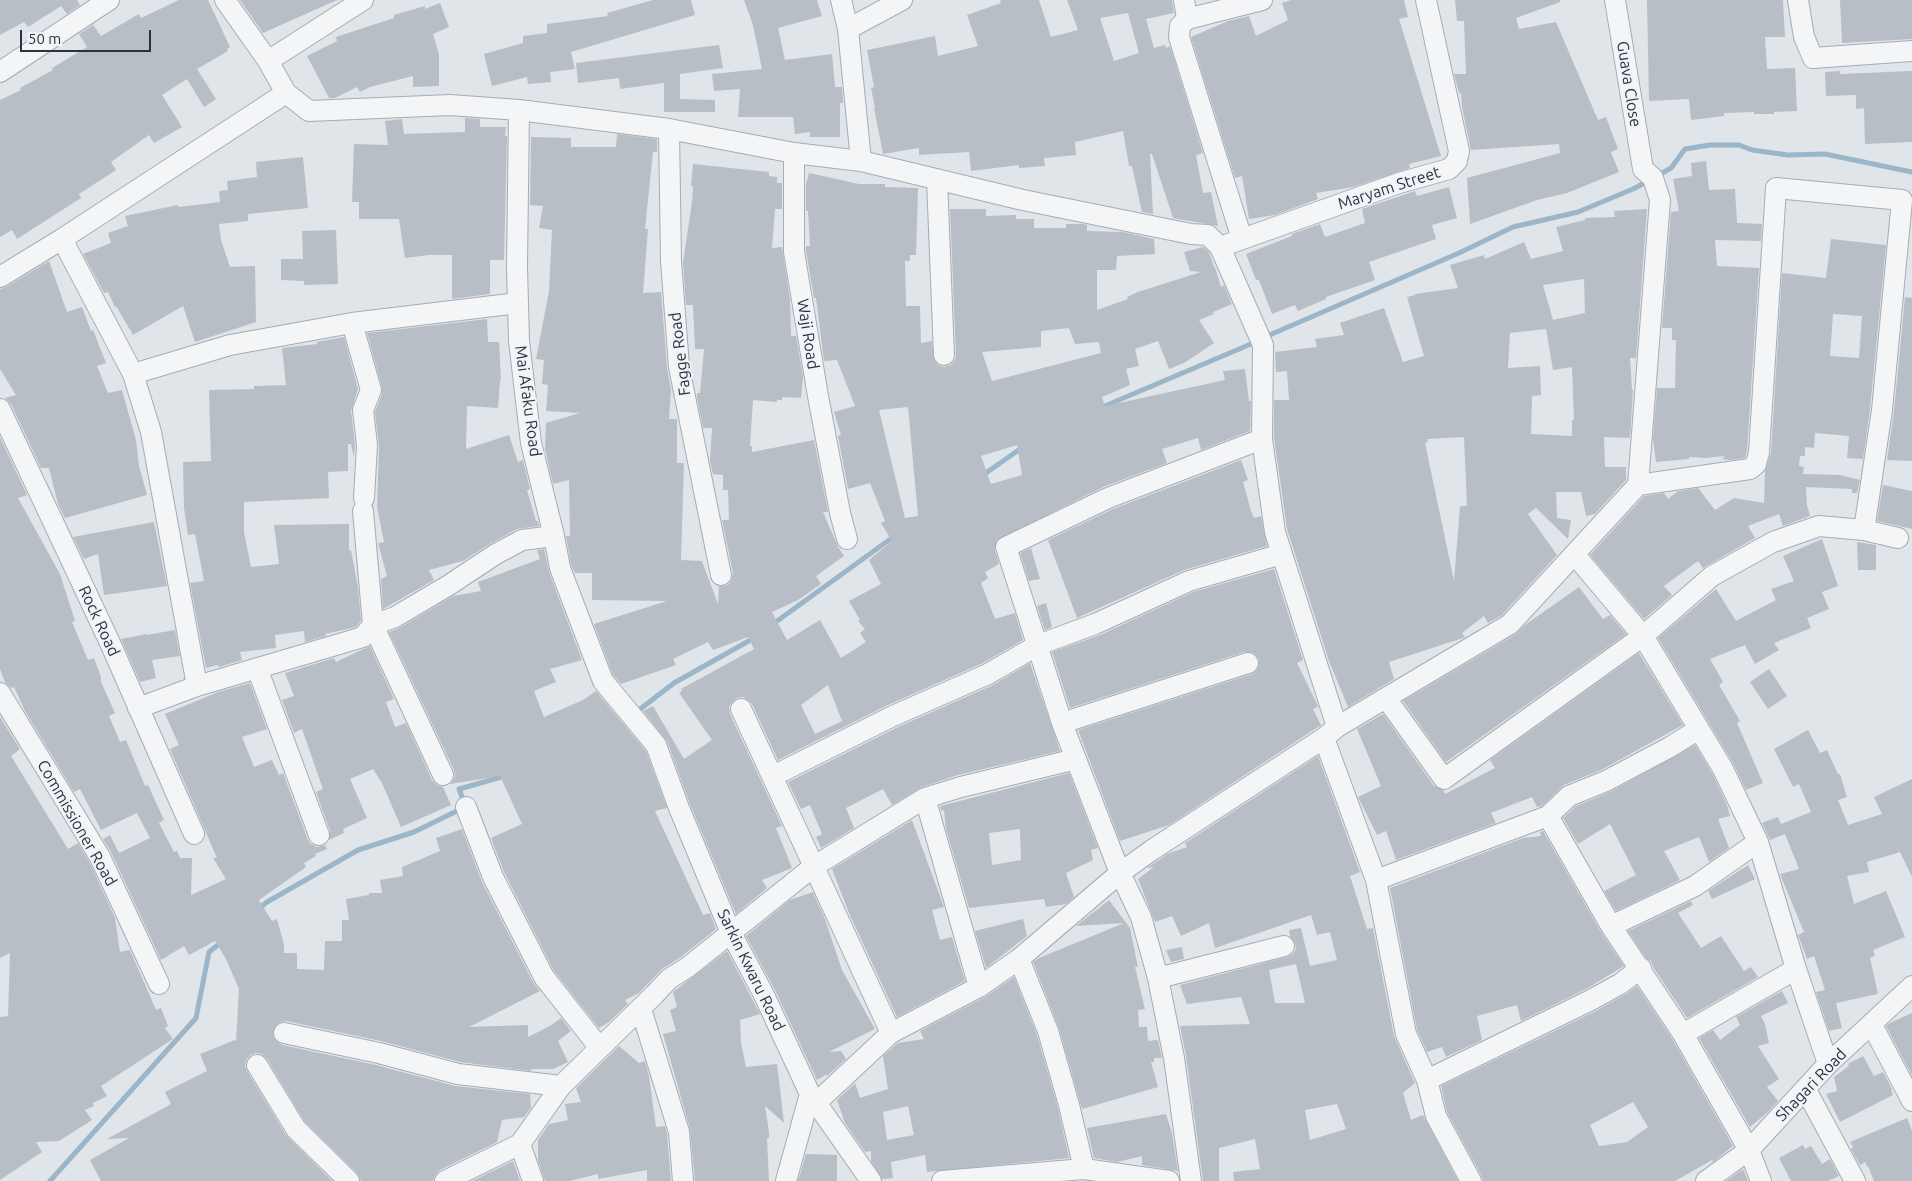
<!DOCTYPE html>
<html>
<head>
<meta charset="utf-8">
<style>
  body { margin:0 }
  #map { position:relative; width:1912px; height:1181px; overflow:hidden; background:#e0e5e9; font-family:Ubuntu,sans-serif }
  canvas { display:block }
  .scale { position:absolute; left:20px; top:30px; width:131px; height:22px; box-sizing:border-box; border:2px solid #293440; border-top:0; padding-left:6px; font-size:15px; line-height:18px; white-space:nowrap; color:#293440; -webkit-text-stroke:4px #f0f3f7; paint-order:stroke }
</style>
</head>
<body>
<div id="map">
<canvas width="1912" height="1181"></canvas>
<div class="scale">50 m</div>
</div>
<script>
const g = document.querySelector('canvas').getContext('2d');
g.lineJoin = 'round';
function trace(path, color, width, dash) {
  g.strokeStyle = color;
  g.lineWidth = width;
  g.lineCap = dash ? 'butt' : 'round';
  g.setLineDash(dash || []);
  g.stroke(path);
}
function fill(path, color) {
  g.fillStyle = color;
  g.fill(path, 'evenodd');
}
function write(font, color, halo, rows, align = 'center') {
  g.font = font + ' Ubuntu,sans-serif';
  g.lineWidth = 4;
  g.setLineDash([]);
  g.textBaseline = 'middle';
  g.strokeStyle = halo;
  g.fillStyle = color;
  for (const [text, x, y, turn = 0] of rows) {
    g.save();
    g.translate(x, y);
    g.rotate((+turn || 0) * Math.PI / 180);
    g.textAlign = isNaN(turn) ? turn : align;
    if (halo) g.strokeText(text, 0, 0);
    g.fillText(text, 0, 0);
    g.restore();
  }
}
trace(new Path2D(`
  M1657 176 1671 168 1685 149 1710 145H1739L1752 150 1788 155 1825 154 1912 172
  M1265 337 1459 253 1513 227 1578 212 1633 189 1650 180
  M1100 408 1258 341
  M983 475 1023 447
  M773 624 896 535
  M635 713 674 683 754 638
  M465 804 459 789 505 776
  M257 910 267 902 358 850 414 832 461 809
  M50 1181 196 1018 209 952 223 941`), '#9cb6c9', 5);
fill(new Path2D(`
  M0 0H77L80 5 67 14 61 6 28 27 24 22 0 35Z
  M179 0H208L230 47 227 49 228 51 197 69 216 99 204 107 187 79 162 95 182 127 154 143 149 135 111 162 116 170 79 194 81 198 17 239 12 230 0 237V100L21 90 20 88 53 70 52 68 87 47 79 34 93 25 101 36 139 14 141 18Z
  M240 0H337L263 33Z
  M653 0H691L695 15 571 52 575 69 550 72 551 82 528 84 527 77 492 86 484 54 523 43V36L547 33V24L608 16 607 13Z
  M744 0H817L822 16 778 28 785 60 832 54 835 87H842L843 103H840V137H810V132L795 134 793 117H738L740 89 714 91 712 74 762 69 753 25Z
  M1000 0H1039L1051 37 1078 30 1067 0H1172L1174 13 1146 19 1154 48 1165 45 1166 48 1170 46 1203 153 1196 155 1203 193 1211 192 1218 226 1173 218 1152 154H1150L1153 214 1142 212 1132 166H1129L1123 131 1075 142 1076 155 1044 158 1045 166 1019 168V165L971 171 969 152 919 155V148L883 154 874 108H875L871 88 874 87 867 50 935 36 938 56 978 46 967 15 1001 3ZM1128 13 1139 53 1114 61 1100 18Z
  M1291 0H1404L1408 17 1399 19 1441 156 1409 164 1410 168 1353 187 1316 193 1318 199 1275 215 1249 219 1242 176 1235 178 1191 37 1228 21 1249 16 1256 36 1288 20 1282 3Z
  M1455 0H1560V2L1516 18 1519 29 1556 22 1598 120 1606 117 1618 149 1611 152 1619 172 1567 193 1537 200 1470 224 1467 178 1560 153 1559 144 1471 150 1462 107 1461 93H1459L1454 74H1466L1464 21H1457Z
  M1647 0H1783L1785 37H1765L1767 69 1795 68 1797 111 1774 112V114H1754V112L1724 113V116L1691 120 1689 99 1649 101Z
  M1840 0H1912V39L1842 43Z
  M440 3 449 27 433 34 439 54V86L413 87V76L370 87 360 92 357 87 335 98H329L307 56 337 41 336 37 394 18V15L425 6V9Z
  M719 45 723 68 680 74V99L715 100V112H664V83L620 89 619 78 578 83 576 63Z
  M1840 71V74L1912 71V142L1865 144 1864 108 1856 109V95L1826 96 1825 72Z
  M465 118 480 119V127H506L505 136H507L504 260H490V294L452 299V255H429L405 258 399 219H359V202H352L354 144 388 145 385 121 402 119 404 134 465 132Z
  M617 134 657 139V152H653L650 180 645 229H648L643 293 661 292 667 368 671 390 669 419H677V463H684L681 560 702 561 718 604 719 586H724L729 584 732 578 733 573 722 520H729L728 490H723V475L713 474 710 461 712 428H703L697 397V393H700L704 349H695L693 305H686L683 263 692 202 693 186H691L693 164 769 172V176L777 177V183H782V209H775L772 248 782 247 790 300 791 336H796L803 376 801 398 782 397V400H777V402L753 400 750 446H752V452L814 440 828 512H823L838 547 844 556 816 576 821 584 798 600 772 612 787 640 820 620 841 658 866 642 860 633 865 629 858 621 860 620 849 601 881 584 869 560 892 541 881 523 885 521 870 483 848 489 838 436 841 435 834 412 855 406 837 360 824 361 816 298H814L806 251V246H810L808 211H806V184L809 173 859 184H885V187L918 188 916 255H910V261H905L906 306H920L921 343 932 341 934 361 938 365 944 367 951 365 955 360 956 355 950 209H986V216L1016 215V219H1034V228H1066V224H1083L1087 225V231L1123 232 1154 239 1155 254 1117 256 1116 270H1097V310L1128 299 1127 297 1138 292 1201 272 1190 271 1184 252 1203 247 1209 252 1214 267H1215L1221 287 1224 285 1232 304 1213 312 1214 314 1199 320 1214 343 1184 363 1169 369 1158 341 1135 349 1139 366 1126 369 1130 385 1102 397 1105 406 1225 380 1223 371 1245 369 1249 401H1251L1250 431 1201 450 1198 438 1162 449 1167 463 1103 487 997 540 995 550 999 564 985 572 988 578 981 583 995 619 1015 613 1023 640 983 663 888 705 778 760 752 704 743 697 736 698 732 702 729 707 730 714 782 826 776 828 792 868 762 880 767 888 736 914 690 804 667 741 643 711 653 706 684 759 712 740 679 693 682 691 681 689 754 649 748 637 713 650 708 642 673 659 676 665 621 684 613 675 594 624 667 601 592 600V573H575L571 565 566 536H570L569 480 553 484 545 449 546 423 580 413 546 411 548 385 542 384 544 360 536 359 549 291 552 230 539 228 543 206 530 205 531 137 571 138V147H616ZM1069 328 1075 344 1099 342 1101 353 992 381 982 352 1041 347V331ZM908 407 918 516 905 518 879 410ZM1017 445 1022 475 991 484 981 456ZM828 685 842 721 815 734 801 705Z
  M303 157 308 208 248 214V221L219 224 221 240 230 267 255 266 256 322 195 342 183 306 133 335 116 306 115 307 108 292 104 293 83 254 111 243 108 233 128 226 125 216 178 205V207L220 202 219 191 228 190 227 181 257 177 256 162Z
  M1706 161 1709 190 1735 189 1737 223 1762 224 1761 241 1715 240 1717 266 1759 268 1747 450 1745 458 1730 460 1722 459 1725 456 1705 458 1689 457V459L1656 462 1653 439 1657 388H1675L1676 340H1672V328H1662L1671 212 1679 211 1673 179 1692 176 1691 163Z
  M1449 187 1457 218 1432 225 1436 239 1369 262 1375 280 1326 297V299L1298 311 1295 305 1272 314 1259 280H1256L1246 254 1292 236V234L1320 224 1325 237 1365 223 1362 209 1415 191 1417 196Z
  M1647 209 1636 358H1630L1632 390H1633L1630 438 1604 437 1605 467H1626V480L1595 514 1586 516 1581 492H1556L1557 518 1571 520 1568 539 1536 508 1528 514 1557 555 1502 615 1488 623 1484 616 1462 633 1465 637 1463 638 1389 662 1394 679 1348 707 1329 661 1287 529 1274 438V400H1289L1287 371 1276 372 1275 352 1317 347 1315 339 1344 335 1340 323 1384 308 1403 362 1424 356 1407 297 1415 295V294L1458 288 1450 265 1484 255 1485 259 1524 242 1531 259 1563 251 1556 227 1585 220V218L1615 217 1614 211ZM1584 279 1585 313 1553 320 1543 285ZM1546 329 1553 370 1572 367 1574 420H1572V436L1531 434 1532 396 1541 395 1540 366 1508 368 1510 333ZM1464 437 1467 506H1460L1454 581 1425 443 1428 442 1427 439Z
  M336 230 338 284 304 285V281L281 280V259H303L302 231Z
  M1831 239 1886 245 1870 409 1863 459 1847 458 1849 436 1815 433 1814 448 1805 447V456H1800L1799 466 1804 467 1803 474 1840 475 1860 480 1857 493H1852V489L1806 487 1807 505 1810 516 1783 526 1779 514 1748 526 1755 538 1703 568 1698 561 1664 586 1672 595 1644 619 1590 555 1644 496 1664 493 1668 499 1678 491 1698 488 1715 510 1734 498 1764 503 1765 471 1771 453 1782 273 1826 278ZM1833 314 1862 316 1859 358 1830 356Z
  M49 261 67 312 82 307 91 331 93 330 106 363 97 366 108 393 122 390 136 440 139 466 147 495 65 518 58 504 49 468H41L11 404 5 398 16 395 0 369V289L6 287Z
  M1905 297 1912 298V461L1887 460 1894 411Z
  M487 319 488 342H499L501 380 500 381 498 408 467 406 466 449 509 435 518 462 523 460 530 489 527 490 536 521H538L539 526 517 529 490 544 463 561 429 570 434 580 383 609 381 579 387 576 378 543 384 542 377 507 379 446 375 412 382 394V387L367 333Z
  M344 337 358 389 351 411 355 445 354 457 351 444H348V471L328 472 329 498 244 502V532L251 567 279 564 274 525 349 524V551L351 550 358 588 361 621 356 627 325 634 326 636 305 642 304 631 275 635 276 648 240 652 242 660 219 667 218 665 206 668 190 583 204 581 195 534 188 535 184 508 183 462 211 461 209 390 254 389V386L286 385 282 348 317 344V342Z
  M0 437 27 495 18 498 60 574 75 621 72 622 88 660 94 658 101 677V682L115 713 109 716 120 742 126 740 145 786 148 785 164 820 159 823 174 852 177 851 180 858H192L191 895 226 879 213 858H217L170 749 179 745 165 714 218 692 250 683 267 729 242 737 254 767 272 760 279 775 283 773 308 840 311 844 317 847 325 845 327 849 315 854 316 856 304 863 306 867 259 900 272 921 277 919 284 945V953H297V969L324 970 325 941H342V920H349L346 899 369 895V893H382L380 880 403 876 402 867 440 851 436 838 462 829 482 882 533 982 540 991 469 1027 528 1025V1037L550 1026 561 1018 571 1031 558 1041 568 1062 553 1069H531V1071L460 1062 381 1041 286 1021 281 1022 276 1025 273 1030V1036L276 1041 282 1045 376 1065 455 1086 530 1094 531 1108 524 1117 502 1120 497 1142 440 1170 435 1175 433 1181H361L357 1173 305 1122 267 1059 262 1054 256 1053 250 1055 246 1060 245 1066 247 1071 286 1135 332 1181H101L90 1160 129 1138 107 1139 171 1104 165 1092 207 1071 200 1054 235 1040 236 1041 239 989 226 959 215 941 189 955 184 946 161 960 111 852 103 839 110 835 119 853 150 838 137 813 101 830 80 789 74 792 25 711 14 687 11 688 5 682 0 669Z
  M1241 460 1248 480 1243 482 1251 511 1254 518 1261 516 1267 546 1184 570 1077 618 1048 540 1113 509Z
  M1883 485 1912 491V529L1877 521Z
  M154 522 167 586 104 595 98 554 84 559 73 537Z
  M1822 539 1838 586 1822 592 1829 609 1807 618 1811 628 1774 643 1779 650 1755 664 1745 645 1710 659 1723 682 1719 685 1740 721 1737 723 1763 783 1746 790 1733 763 1658 638 1716 589 1736 621 1776 600 1771 589 1794 581 1783 556Z
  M1857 542 1876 545V570H1858Z
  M1031 548 1040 579 1029 581 1020 553Z
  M544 549 550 575 582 660 550 669 556 682 534 691 544 717 583 700 596 691 646 751 667 808 655 811 703 915 710 913 716 929 681 957 662 969 639 993 625 1000 628 1004 609 1022 599 1028 554 971 504 872 491 838 522 824 500 776 450 784 455 777 454 770 389 632 401 627 453 596 481 591 478 582 540 559 537 550Z
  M1274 569 1303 660 1297 663 1317 704 1318 707 1313 709 1321 725 1169 825 1120 841 1078 730 1252 674 1256 671 1259 666V659L1256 655 1251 652H1244L1070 708 1052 652 1100 635 1193 592Z
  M1579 587 1603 619 1610 615 1626 634 1446 762 1403 701 1516 634 1525 625Z
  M1046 603 1052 627 1045 630 1037 606Z
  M175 630 180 656 152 660 156 678 140 682 121 639 146 634V635Z
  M370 646 394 699 386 702 395 727 406 723 432 780 437 785 443 787 451 805 401 827 382 783 373 769 350 779 367 818 343 829 344 833 329 840 330 831 316 792 323 789 302 729 294 733 282 700 294 696 285 673 334 658 336 662Z
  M1639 653 1683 725 1601 770 1564 785 1542 806 1537 807 1532 797 1491 813 1496 823 1396 860 1386 831 1377 835 1358 797 1381 786 1357 729 1383 714 1434 786 1444 791 1445 794 1495 768 1490 760Z
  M1030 663 1060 751 958 775 922 787 892 805 883 789 846 808 854 828 821 848 816 837 822 834 810 805 801 809 788 782 898 727 993 685Z
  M1769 669 1787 696 1768 709 1750 682Z
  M0 717 20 749 11 756 68 849 78 843 90 863 115 918 120 952 130 950 156 1010 161 1008 168 1026 165 1028 173 1039 101 1086 107 1096 93 1103 94 1106 85 1110 92 1120 59 1141 36 1142 42 1152 0 1180V1017L8 1016 10 953 0 958Z
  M1808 730 1820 753 1827 750 1838 774H1840L1847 797 1838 800 1848 825 1882 814 1874 797 1912 779V877L1900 852 1867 862 1869 872 1847 876 1854 904 1886 891 1905 937 1873 950 1875 956 1870 958 1878 994 1836 1003 1842 1028 1829 1031 1816 992 1825 990 1814 956 1807 959 1798 935 1804 932 1780 874 1799 869 1781 824 1811 812 1799 784 1793 787 1774 749Z
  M1695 745 1713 775 1727 805 1730 816 1718 819 1729 848 1709 862 1699 837 1664 851 1680 880 1616 911 1604 891 1636 875 1610 824 1578 844 1563 818 1576 806 1612 791Z
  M1318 756 1360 872 1350 876 1367 929 1373 928 1394 1036 1415 1083 1403 1093 1411 1120 1423 1115 1458 1181H1234L1233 1172 1260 1169 1255 1139 1219 1148V1181H1203L1186 1056 1180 1026 1250 1024 1241 997 1187 1004 1180 985 1287 957 1293 954 1296 949 1295 943 1290 936 1289 930 1301 928 1310 966 1337 960 1330 932 1317 935 1311 915 1215 948 1209 923 1181 936 1172 916 1155 922 1138 879 1154 867 1147 868 1159 860 1167 854 1187 847 1185 843ZM1296 964 1305 1003H1275L1269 970ZM1337 1104 1346 1129 1310 1140 1305 1110Z
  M1069 773 1098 848 1091 850 1093 860 1066 873 1074 897 1066 904 1046 907 1044 899 969 908 946 829 944 810 941 811 940 806ZM1020 829 1021 860 992 865 989 833Z
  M1778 817 1785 834 1770 840 1762 823Z
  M912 820 944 907 932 910 940 940 952 937 965 981 897 1017 849 913 832 869Z
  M1543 831 1601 932 1624 966 1586 989 1521 1021 1517 1005 1477 1016 1482 1040 1446 1057 1442 1047 1427 1052 1417 1030 1390 888 1523 838 1541 836 1540 832Z
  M1748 865 1755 879 1712 899 1708 891Z
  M813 892 825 919 842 970 875 1029 829 1052 841 1051 846 1059 827 1076V1074L817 1080 775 990 746 936 790 900Z
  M1109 900 1130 928 1138 967H1135L1145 1009 1138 1010 1139 1027H1147L1148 1041 1158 1040 1162 1058H1154V1062H1151L1158 1087 1082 1109 1059 1028 1033 962 1039 958 1124 923 1076 926Z
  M1691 901 1693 905 1678 913 1701 948 1721 936 1744 971 1751 967 1758 977 1687 1018 1653 967 1651 961 1646 958 1628 931Z
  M1023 919 1027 936 986 968 975 931Z
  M1182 947 1184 959 1171 962 1166 950Z
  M727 951 760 1014 740 1020 741 1043 746 1067 777 1064 784 1123 765 1106 769 1132V1138H767L769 1181H695L690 1129 663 1034 676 1031 670 1010 677 1007 673 992Z
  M1014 977 1037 1035 1058 1108 1069 1158 927 1172 925 1155 891 1162 893 1178 882 1179 871 1161V1151L865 1152 845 1123 837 1100 855 1083 860 1098 888 1089 883 1056 898 1043 924 1039 920 1031 985 997ZM908 1106 914 1135 887 1140 883 1112Z
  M1637 986 1673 1040 1733 1146 1713 1162 1712 1160 1675 1181H1483L1481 1175 1447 1112 1441 1086 1596 1011 1626 994ZM1633 1102 1648 1127 1627 1142 1599 1146 1590 1125Z
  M1782 991 1788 1003 1761 1016 1765 1024 1769 1043 1758 1046 1779 1079 1767 1087 1778 1101 1768 1112 1750 1127 1699 1038 1713 1030 1720 1040 1740 1025 1736 1017Z
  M1912 1013V1076L1886 1026 1890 1023Z
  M619 1046 639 1063 645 1061 649 1076 656 1127 665 1126 667 1134 671 1181H647V1170L598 1179V1174L569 1181H545L538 1160V1140L549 1124 568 1120 565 1104 581 1102 576 1088Z
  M1863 1056 1874 1076 1883 1072 1892 1089 1891 1090 1893 1095 1840 1122 1826 1094 1837 1091 1834 1077 1849 1066 1848 1064Z
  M1166 1114 1172 1133 1178 1171 1142 1165V1156L1117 1162 1094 1158 1087 1128Z
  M1907 1118 1912 1131V1181H1874L1868 1166 1867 1167 1865 1162 1860 1165 1851 1149 1853 1147 1850 1142Z
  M1803 1145 1805 1149 1811 1146 1822 1164 1830 1159 1839 1176 1828 1181H1791L1779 1158Z
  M806 1154 837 1155V1181H798Z
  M513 1161 520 1181H472Z
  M1743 1169 1748 1181H1726Z`), '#b8bec6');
const street = new Path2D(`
  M225 0 268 61 286 93 309 111 450 105 519 110 669 129 794 153 861 161 1023 200 1191 234 1208 235 1220 247 1263 345 1262 439 1275 532 1337 727
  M841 0 848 29 861 161
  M1184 0 1187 19
  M1798 0 1804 37 1813 58 1912 51
  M848 29 902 0
  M268 61 363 0
  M0 72 109 0
  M519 110 517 267 519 341 531 443 554 536 560 568 603 681 656 745 679 808 731 933 764 995 810 1094 871 1181
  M669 129 671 261 679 367 721 575
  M794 153V252L818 396 840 513 847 539
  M937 180 944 355
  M62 239 133 374 151 432 197 686
  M1242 239 1179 37 1180 26 1187 19 1262 0
  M1220 247 1399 183 1449 169 1457 161 1459 151 1426 0
  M0 277 62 239 286 93
  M352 323 371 390 363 410 367 445 364 498
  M133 374 230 345 352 323 518 303
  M0 409 111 645 194 834
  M1638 485 1750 469 1756 464 1759 452 1776 188 1902 200 1882 410 1864 530
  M363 511 373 625 443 775
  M1575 555 1643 636 1723 769 1758 842 1796 969 1828 1064
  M257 668 319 835
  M0 693 100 857 159 984
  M1386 698 1444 779 1643 636 1712 576 1773 542 1819 526 1864 530 1898 538
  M138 708 197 686 363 637 373 625 395 617 449 585 496 554 522 540 554 536
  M741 709 891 1033
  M1062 723 1248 663
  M1324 738 1376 880 1406 1034 1427 1080 1436 1116 1471 1181
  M773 776 893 716 988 674 1038 645 1095 624 1189 581 1282 554
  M925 798 979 987
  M466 807 493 877 544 977 599 1047
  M1548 816 1611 926 1683 1034 1749 1150 1761 1181
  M1376 880 1548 816 1569 796 1606 781 1670 747 1699 729
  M1611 926 1695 886 1758 842
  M1019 959 1048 1031 1069 1105 1084 1169
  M1158 978 1284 946
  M641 1009 679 1132 683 1181
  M1872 1025 1912 1101
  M284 1033 379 1053 458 1074 561 1086
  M1683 1034 1796 969
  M257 1065 296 1129 349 1181
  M1427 1080 1591 1000 1620 984 1641 968
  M1806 1090 1855 1181
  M816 1103 891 1033 979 987 1019 959 1120 873 1152 850 1324 738 1337 727 1510 624 1638 485 1660 200 1653 178 1643 169 1615 0
  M520 1144 533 1181
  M445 1181 520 1144 561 1086 655 994 669 979 688 967 813 867 925 798 961 787 1076 759
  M786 1181 810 1094
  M942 1181 1084 1169 1169 1181
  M1191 1181 1174 1058 1158 978 1141 917 1120 873 1062 723 1006 547 1108 498 1262 439
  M1706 1181 1749 1150 1828 1064 1912 986`);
trace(street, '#a5acb3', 22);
trace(street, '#f3f5f7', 20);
write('16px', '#293440', '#f0f3f7', [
  ["Guava Close",1629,84,81],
  ["Maryam Street",1389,188,-18],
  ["Waji Road",808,334,81],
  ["Fagge Road",680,354,-97],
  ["Mai Afaku Road",528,401,82],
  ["Rock Road",99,621,65],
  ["Commissioner Road",77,823,60],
  ["Sarkin Kwaru Road",751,970,64],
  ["Shagari Road",1811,1085,-46]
]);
</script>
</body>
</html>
